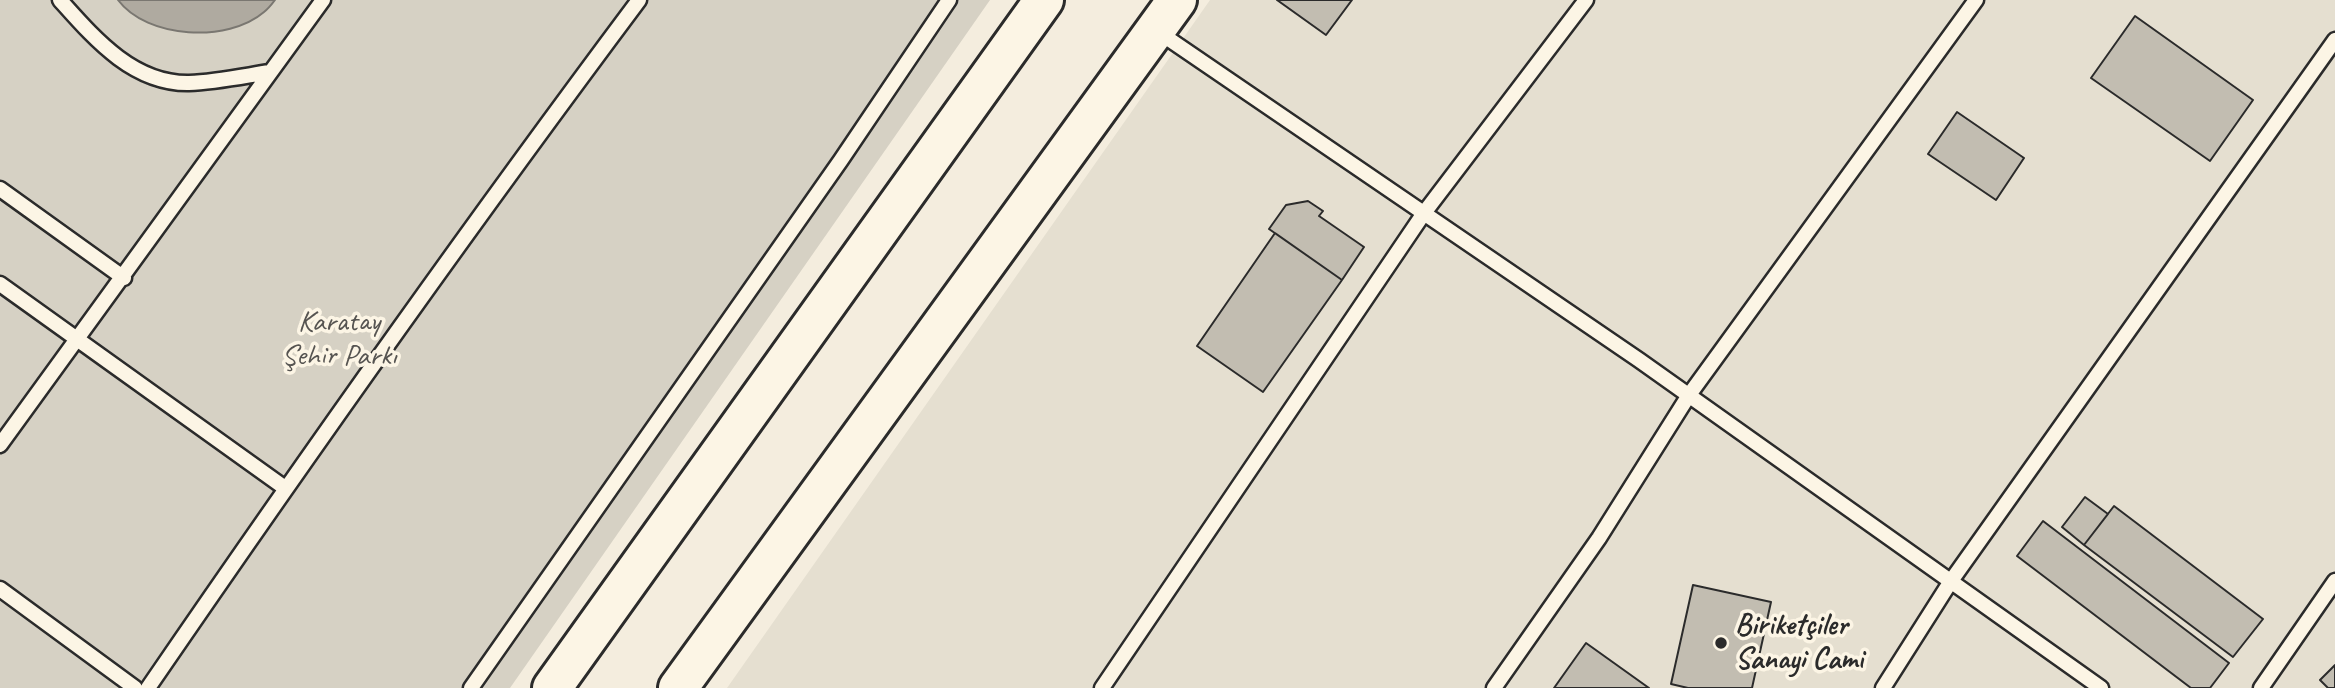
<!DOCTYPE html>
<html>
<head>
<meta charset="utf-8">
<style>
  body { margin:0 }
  canvas { display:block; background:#f4edde }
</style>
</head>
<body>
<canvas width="2335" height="688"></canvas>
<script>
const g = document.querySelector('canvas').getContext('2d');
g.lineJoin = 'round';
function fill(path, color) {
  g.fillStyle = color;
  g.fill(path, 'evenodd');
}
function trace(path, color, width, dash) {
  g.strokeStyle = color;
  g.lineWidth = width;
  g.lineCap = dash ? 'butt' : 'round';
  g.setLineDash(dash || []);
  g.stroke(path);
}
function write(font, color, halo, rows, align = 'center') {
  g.font = font + ' Caveat,sans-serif';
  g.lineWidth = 7;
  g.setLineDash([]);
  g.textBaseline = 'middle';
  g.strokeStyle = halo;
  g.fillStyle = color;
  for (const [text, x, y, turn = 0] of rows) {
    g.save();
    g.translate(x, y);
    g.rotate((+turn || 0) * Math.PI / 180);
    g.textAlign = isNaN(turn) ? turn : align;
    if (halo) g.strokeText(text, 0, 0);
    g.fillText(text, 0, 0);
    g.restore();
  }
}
fill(new Path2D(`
  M1210 0H2335V688H727Z`), '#e5dfd0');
fill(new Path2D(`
  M0 0H990L510 688H0Z`), '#d6d1c4');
const water = new Path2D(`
  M118 0H275C272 4 268 9 264 12 228 43 147 39 118 0Z`);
fill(water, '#afaaa0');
trace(water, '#7a7771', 2);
const building = new Path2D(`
  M1277 0H1352L1326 35Z
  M2135 16 2253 100 2210 161 2091 78Z
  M1957 112 2024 158 1996 200 1928 154Z
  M1308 201 1323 211 1319 216 1364 247 1342 280 1269 229 1286 205Z
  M1275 233 1342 280 1263 392 1197 346Z
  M2085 497 2108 514 2084 545 2062 527Z
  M2114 506 2263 619 2233 657 2084 545Z
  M2043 521 2229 663 2210 688H2191L2017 556Z
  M1693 585 1771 602 1752 688H1688L1671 684Z
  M1586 643 1649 688H1554Z
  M2335 665V688H2328L2320 680Z`);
fill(building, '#c2bdb1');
trace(building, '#2b2b2b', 2);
const lane = new Path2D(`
  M60 0C94 38 133 84 189 83 216 82 244 76 270 72
  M1157 31 1639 360 2101 688
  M0 189 124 278
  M0 284 285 488
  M0 445 323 0
  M0 589 135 688
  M148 688C307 456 470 226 639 0
  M471 688 841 160 949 0
  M1102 688 1424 213 1586 0
  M1494 688 1599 538 1689 395 1976 0
  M1883 688 1951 581 2335 40
  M2261 688 2335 581`);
const secondary = new Path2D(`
  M552 688 1044 0
  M678 688 1177 0`);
trace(lane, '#2b2b2b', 19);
trace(secondary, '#2b2b2b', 44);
trace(lane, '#fcf5e5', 14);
trace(secondary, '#fcf5e5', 38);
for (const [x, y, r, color] of [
  [1721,643,7,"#2b2b2b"]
]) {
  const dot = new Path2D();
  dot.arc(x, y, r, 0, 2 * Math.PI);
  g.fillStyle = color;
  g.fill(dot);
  trace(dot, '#fcf5e5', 2.5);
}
write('30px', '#565451', '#fcf5e5', [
  ["Karatay",339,322],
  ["Şehir Parkı",339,356]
]);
write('bold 30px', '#2b2b2b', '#fcf5e5', [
  ["Biriketçiler",1735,626],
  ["Sanayi Cami",1735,660]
], 'left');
</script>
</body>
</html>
